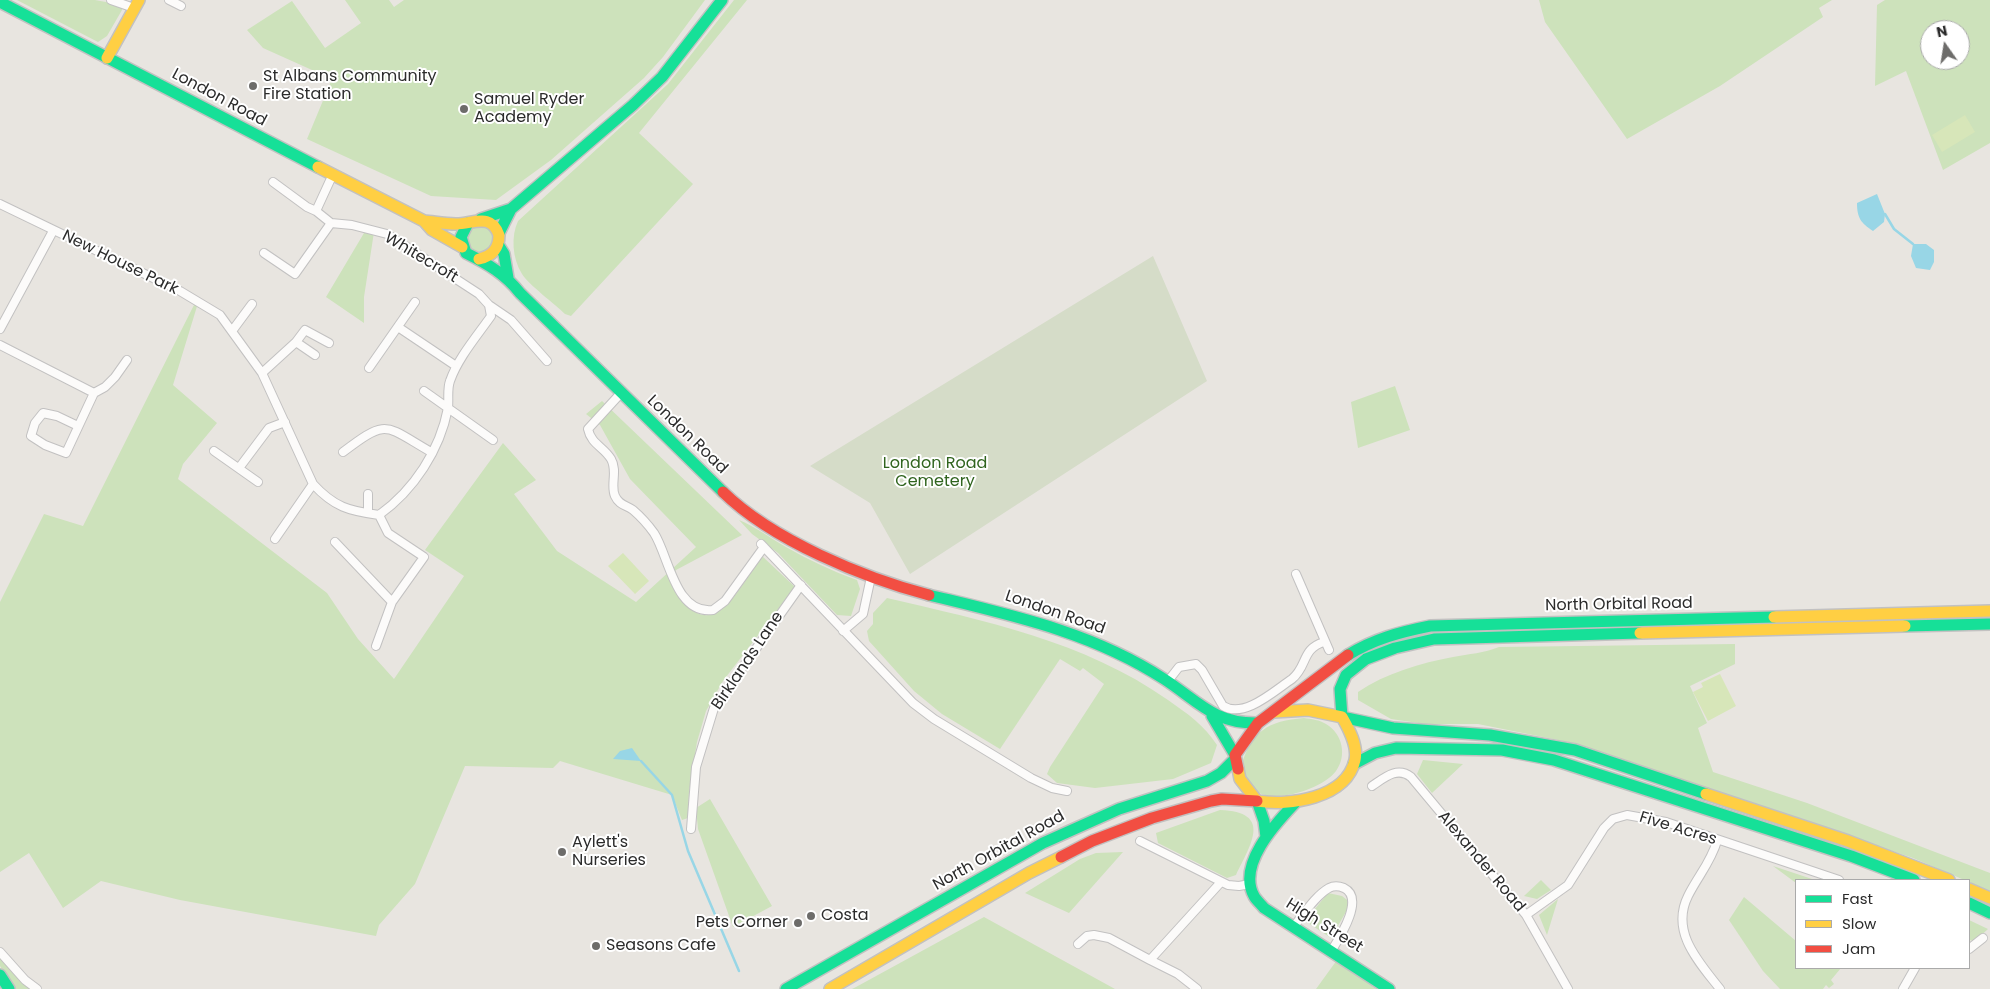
<!DOCTYPE html>
<html>
<head>
<meta charset="utf-8">
<style>
  body { margin:0 }
  #map { position:relative; width:1990px; height:989px; overflow:hidden; background:#e8e5e0; font-family:Poppins,sans-serif }
  canvas { display:block }
  .legend { position:absolute; left:1795px; top:879px; width:175px; height:90px; box-sizing:border-box; background:#fff; border:1px solid #aaa; margin:0; padding:6px 9px; list-style:none; font-size:15px; color:#2b2b2b }
  .legend li { display:flex; align-items:center; gap:10px; height:25px }
  .legend b { width:25px; border:1px solid #aaa }
  .north { position:absolute; left:1920px; top:20px; width:50px; height:50px; box-sizing:border-box; background:#fff; border:1px solid #aaa; border-radius:50%; rotate:347deg; font-size:14px; font-weight:700; line-height:20px; text-align:center; color:#2b2b2b }
  .north::after { content:''; display:block; margin:auto; width:18px; height:22px; background:#6d6c6a; clip-path:polygon(50% 0,100% 100%,50% 72%,0 100%) }
</style>
</head>
<body>
<div id="map">
<canvas width="1990" height="989"></canvas>
<ul class="legend">
<li><b style="height:6px;background:#16e098"></b>Fast</li>
<li><b style="height:6px;background:#ffcf43"></b>Slow</li>
<li><b style="height:6px;background:#f24e42"></b>Jam</li>
</ul>
<div class="north">N</div>
</div>
<script>
const g = document.querySelector('canvas').getContext('2d');
g.lineJoin = 'round';
function fill(path, color) {
  g.fillStyle = color;
  g.fill(path, 'evenodd');
}
function trace(path, color, width, dash) {
  g.strokeStyle = color;
  g.lineWidth = width;
  g.lineCap = dash ? 'butt' : 'round';
  g.setLineDash(dash || []);
  g.stroke(path);
}
function write(font, color, halo, rows, align = 'center') {
  g.font = font + ' Poppins,sans-serif';
  g.lineWidth = 4;
  g.setLineDash([]);
  g.textBaseline = 'middle';
  g.strokeStyle = halo;
  g.fillStyle = color;
  for (const [text, x, y, turn = 0] of rows) {
    g.save();
    g.translate(x, y);
    g.rotate((+turn || 0) * Math.PI / 180);
    g.textAlign = isNaN(turn) ? turn : align;
    if (halo) g.strokeText(text, 0, 0);
    g.fillText(text, 0, 0);
    g.restore();
  }
}
fill(new Path2D(`
  M17 0H95L122 5V10L107 36 98 42Z
  M345 0H389L394 7 404 0H705L663 57 644 78 551 160 496 200 431 196 307 139 332 79 263 48 247 30 292 1 325 48 361 23Z
  M734 0H747L639 133 693 184 571 316 565 314C555 304 529 285 522 274 512 258 511 236 518 221L668 84Z
  M1539 0H1832L1819 8 1823 17 1720 86 1627 139 1545 22Z
  M1885 0H1990V143L1943 170 1906 71 1875 86 1877 5ZM1930 30H1960V60H1930Z
  M467 239a14 14 0 1 1 28 0a14 14 0 1 1-28 0Z
  M367 228 374 232 364 297V323L326 297Z
  M198 303 173 385 217 423 183 464 178 479 327 593 358 639 394 679 464 576 425 550 503 443 536 480 514 494 557 551 636 602 696 547 630 479 600 425 586 414 602 401 742 535 676 570 669 579C708 652 732 599 762 556L795 587 723 681 706 711 697 742 689 792 688 818 682 820 672 795 560 761 553 768 465 766 415 884 379 925 376 936 180 900 101 881 63 908 29 853 0 872V602L44 514 83 526 194 305Z
  M1395 386 1410 430 1358 448 1351 402Z
  M739 520C756 527 770 538 786 547 809 560 832 571 857 580L860 589 851 616 837 615 778 553 752 534Z
  M887 598C985 621 1084 641 1168 700 1188 714 1204 725 1217 745L1211 763 1173 779 1095 788 1057 783 1047 774 1050 767 1104 684 1083 668 1080 671 1060 659 1000 749 942 714 914 691 869 641 867 631 873 624V613Z
  M1735 644V664L1690 686 1707 723 1698 728 1713 772 1807 803 1990 873V891L1913 858 1568 742 1478 724H1425L1391 719 1358 700V692C1386 673 1421 663 1453 657 1469 654 1484 653 1499 647Z
  M1304 718C1311 719 1320 720 1326 724 1343 734 1347 756 1336 771 1323 789 1269 807 1252 788 1247 783 1245 773 1241 767 1251 731 1268 721 1304 718Z
  M1423 760 1463 764 1432 793 1417 774Z
  M710 799 772 906 733 927 698 829 696 808Z
  M1220 810C1273 812 1251 844 1236 875L1227 878 1158 843 1156 833Z
  M1123 852 1069 913 1025 893 1080 859 1096 853Z
  M1773 866 1815 880H1796V883Z
  M1541 880 1551 890 1537 899 1524 896Z
  M1328 893 1342 896 1351 903 1331 938 1305 921Z
  M1744 897 1796 941V968H1841L1831 980 1834 984 1829 988 1826 985 1823 989H1780L1763 971 1729 920Z
  M1558 899 1547 935 1539 915Z
  M984 917 1115 989H852L856 987Z
  M1969 920 1988 929 1975 941 1969 940Z
  M0 956 8 967 32 989H15L0 966Z
  M1337 960 1376 989H1316Z`), '#cde2bb');
fill(new Path2D(`
  M1153 256 1207 381 910 574 870 503 810 466Z`), '#d5dcc8');
fill(new Path2D(`
  M1965 115 1975 132 1942 152 1932 135Z
  M623 553 649 581 635 594 608 566Z
  M1720 674 1736 706 1708 721 1693 692 1703 687 1701 683Z`), '#d7e6b9');
fill(new Path2D(`
  M1877 194 1885 214 1884 222 1873 231C1861 223 1857 218 1857 203Z
  M1913 244H1926L1934 250V262L1930 270 1916 268 1911 256Z
  M632 748 641 761 613 759 620 751Z`), '#98d6e6');
trace(new Path2D(`
  M1885 214 1894 229 1913 244
  M641 761 672 795 688 851 739 971`), '#98d6e6', 2.5);
const street = new Path2D(`
  M111 0 134 8
  M169 0 181 6
  M273 182 307 207 316 211
  M0 204 180 291 220 315 262 373 313 484C334 507 349 511 379 515 414 490 440 450 448 408 449 399 447 389 450 381 458 358 477 336 491 316L489 305 479 294 387 234 352 225 331 223 316 211 333 174
  M264 253 295 274 331 223
  M489 305 511 320 547 361
  M398 327 456 366
  M0 329 53 231
  M232 331 252 304
  M296 342 315 355
  M0 345 94 393
  M369 368 415 302
  M262 373 296 342 305 330 329 343
  M424 391 493 440
  M621 393 588 429C591 444 604 447 611 459 618 471 610 485 615 496 619 505 626 505 633 510 640 516 649 526 654 533 669 556 675 615 713 610L725 601 764 547
  M78 426 57 416 43 413 35 423 31 436 45 445 66 453 94 393 105 387 115 377 127 360
  M214 451 258 482
  M343 452C388 418 384 425 431 452
  M239 468 269 428 285 422
  M368 513V494
  M275 539 313 484
  M335 542 392 602 424 557 388 533 379 515
  M761 544 913 703 934 719 1031 778 1052 788 1067 791
  M1296 574 1329 650
  M843 631 863 614 871 577
  M376 646 392 602
  M1168 681 1179 667 1196 664 1202 670 1223 706C1244 719 1274 691 1292 679 1308 666 1301 649 1324 642
  M1372 786C1384 778 1397 766 1411 777L1526 915 1568 989
  M691 829 696 767 714 708 801 585
  M1140 841 1228 885 1239 886 1250 884
  M1717 841C1711 862 1698 876 1688 896 1670 932 1699 962 1720 989
  M1526 915 1568 885 1604 828 1613 819 1627 815 1666 822 1839 880
  M1294 926C1304 914 1315 896 1329 888 1333 886 1339 886 1344 888 1365 898 1340 937 1332 950
  M1078 944 1087 936 1094 935 1109 938 1150 960 1221 882
  M1969 949 1983 938
  M0 952 25 980 37 989
  M1150 960 1178 974 1197 989
  M1903 989 1915 968`);
const fast = new Path2D(`
  M0 2 318 167
  M481 219 511 209
  M468 223 461 237 466 253C488 264 505 274 520 293L723 492
  M499 233 511 209 633 105 662 77 722 0
  M499 246 504 254 508 278
  M929 595C1011 615 1092 632 1164 679 1198 701 1214 724 1258 723
  M1905 626 1990 624
  M1348 655C1374 639 1400 632 1430 626L1774 617
  M1212 716 1235 755
  M1342 717 1393 728 1490 735 1575 750 1706 794
  M1342 717 1340 689 1346 675 1366 659 1395 648 1434 639 1640 633
  M1354 764 1375 753 1396 748 1502 750 1554 760 1851 856 1914 880
  M1257 801 1264 821 1266 837
  M1295 803C1275 824 1237 865 1254 896 1256 900 1261 904 1264 908L1389 989
  M1969 903 1990 913
  M0 975 9 989
  M786 989 1043 843 1119 809 1207 781 1221 773 1235 759`);
const slow = new Path2D(`
  M107 58 139 0
  M318 167 424 221 432 230 462 247
  M424 221C435 222 445 224 456 224 473 224 491 212 499 235 499 249 492 256 479 259
  M1774 617 1990 611
  M1640 633 1905 626
  M1238 769 1240 779 1257 801C1289 806 1346 799 1355 760 1358 746 1349 729 1342 717L1308 710 1274 712
  M1706 794 1848 841 1949 880
  M1969 889 1990 898
  M830 989 1029 873 1061 857`);
const jam = new Path2D(`
  M723 492C772 540 864 578 929 595
  M1238 769 1235 755 1258 723 1348 655
  M1061 857 1092 841 1152 818 1211 801 1222 799 1257 801`);
trace(street, '#c2c1c1', 10);
trace(fast, '#c2c1c1', 14);
trace(slow, '#c2c1c1', 14);
trace(jam, '#c2c1c1', 14);
trace(street, '#fcfbfa', 8);
trace(fast, '#16e098', 11);
trace(slow, '#ffcf43', 11);
trace(jam, '#f24e42', 11);
for (const [x, y, r, color] of [
  [253,86,5,"#6d6c6a"],
  [464,109,5,"#6d6c6a"],
  [562,852,5,"#6d6c6a"],
  [811,916,5,"#6d6c6a"],
  [798,923,5,"#6d6c6a"],
  [596,946,5,"#6d6c6a"]
]) {
  const dot = new Path2D();
  dot.arc(x, y, r, 0, 2 * Math.PI);
  g.fillStyle = color;
  g.fill(dot);
  trace(dot, '#fff', 2);
}
write('16px', '#2b2b2b', '#fff', [
  ["St Albans Community",263,77],
  ["Fire Station",263,95],
  ["Samuel Ryder",474,100],
  ["Academy",474,118],
  ["Aylett's",572,843],
  ["Nurseries",572,861],
  ["Costa",821,916],
  ["Pets Corner",788,923,"right"],
  ["Seasons Cafe",606,946]
], 'left');
write('16px', '#2b2b2b', '#fff', [
  ["London Road",219,98,28],
  ["Whitecroft",421,258,31],
  ["New House Park",120,263,26],
  ["London Road",687,435,44],
  ["North Orbital Road",1619,605,-1],
  ["London Road",1055,613,19],
  ["Birklands Lane",748,661,-56],
  ["Five Acres",1678,829,17],
  ["North Orbital Road",999,851,-29],
  ["Alexander Road",1481,862,50],
  ["High Street",1324,926,32]
]);
write('16px', '#30641e', '#fff', [
  ["London Road",935,464],
  ["Cemetery",935,482]
]);
</script>
</body>
</html>
